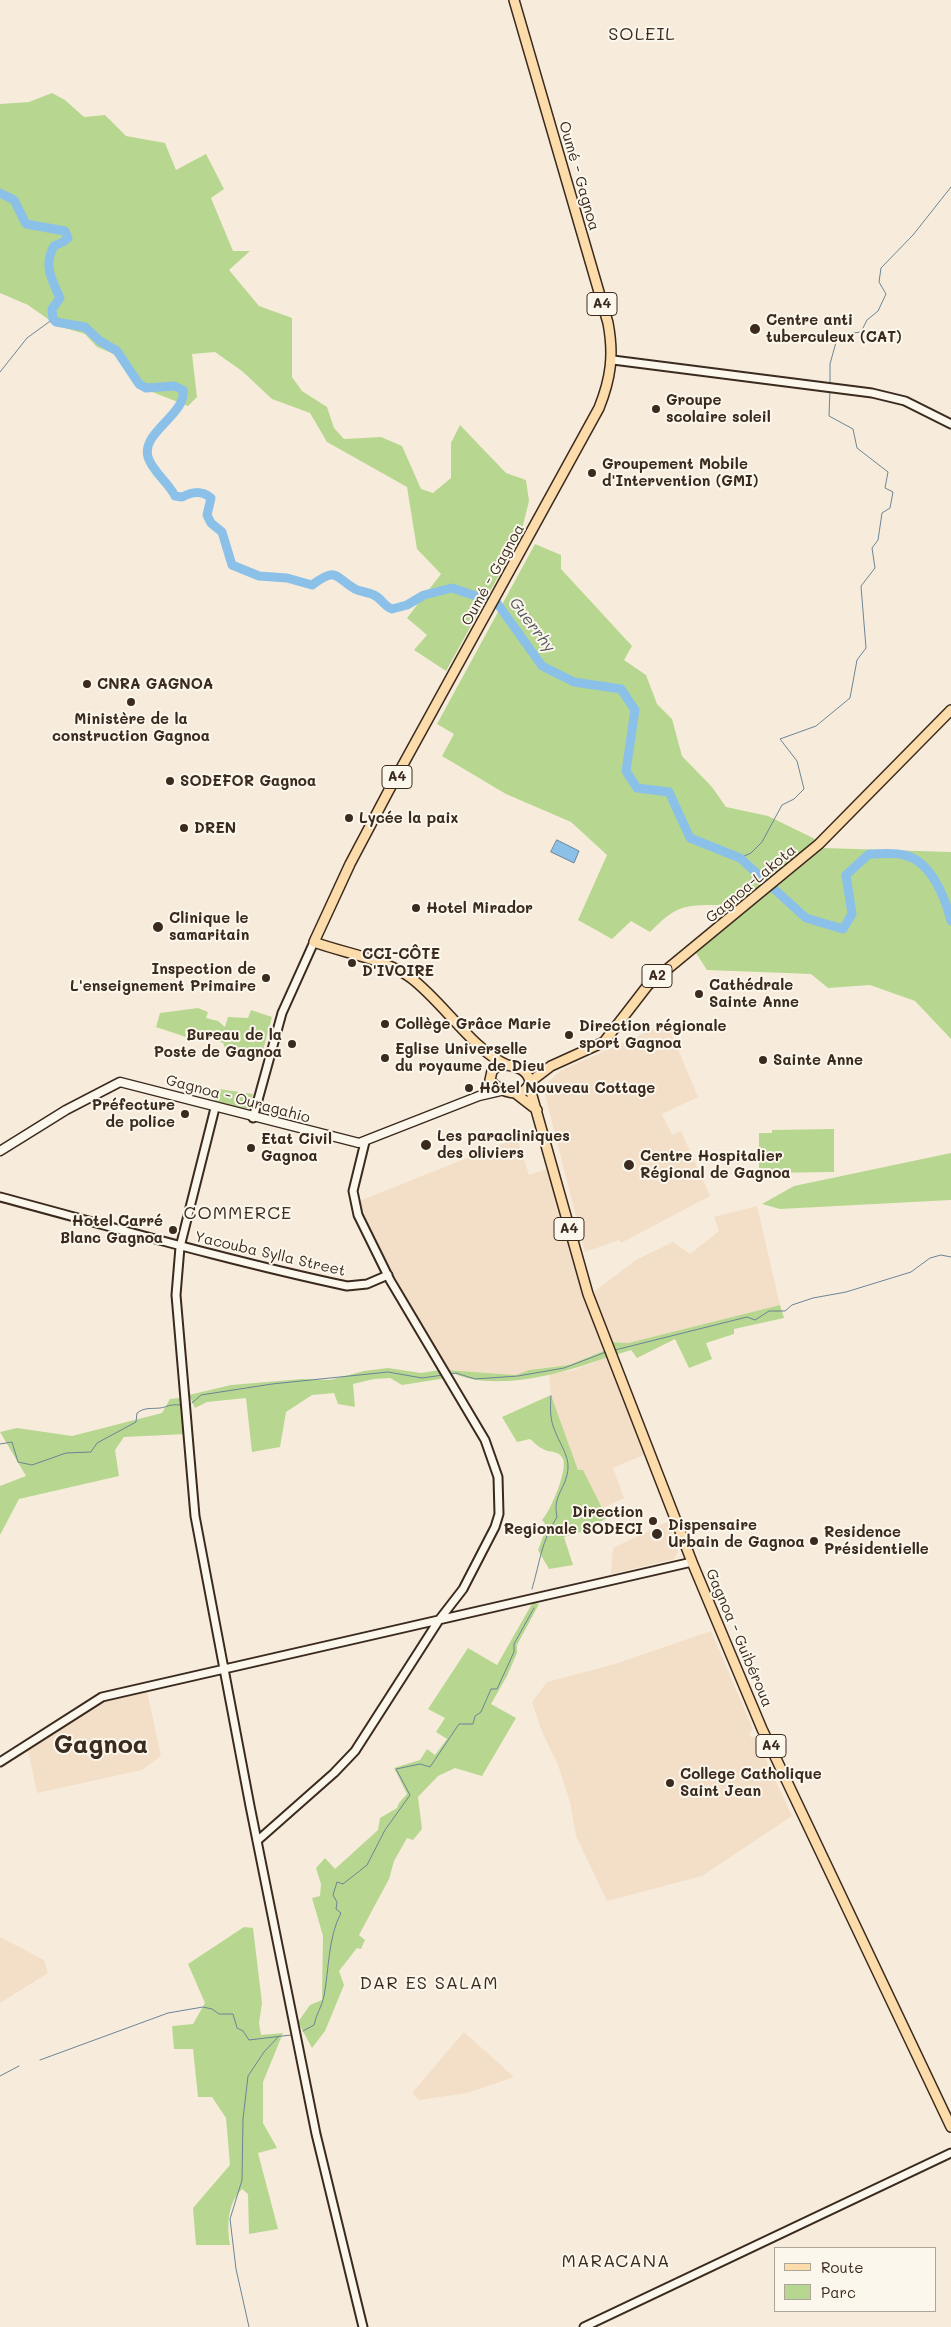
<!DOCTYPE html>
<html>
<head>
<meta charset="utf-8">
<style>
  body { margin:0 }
  #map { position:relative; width:951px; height:2327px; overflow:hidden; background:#f7ecdb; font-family:Mali,sans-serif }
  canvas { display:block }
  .legend { position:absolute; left:774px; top:2247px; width:162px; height:65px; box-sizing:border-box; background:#fbf7ec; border:1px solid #aea59a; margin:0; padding:6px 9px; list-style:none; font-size:15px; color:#3b2a1e }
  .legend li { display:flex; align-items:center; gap:10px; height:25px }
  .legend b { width:25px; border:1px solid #aea59a }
</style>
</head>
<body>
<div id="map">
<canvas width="951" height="2327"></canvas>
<ul class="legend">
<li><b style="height:6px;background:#fddcac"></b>Route</li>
<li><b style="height:14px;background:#b7d790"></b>Parc</li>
</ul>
</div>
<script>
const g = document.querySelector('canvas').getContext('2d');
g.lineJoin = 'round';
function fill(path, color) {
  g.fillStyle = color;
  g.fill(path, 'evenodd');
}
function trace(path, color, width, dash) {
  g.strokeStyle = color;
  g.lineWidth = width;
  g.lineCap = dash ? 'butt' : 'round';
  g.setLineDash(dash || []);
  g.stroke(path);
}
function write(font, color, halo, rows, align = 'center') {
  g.font = font + ' Mali,sans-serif';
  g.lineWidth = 4;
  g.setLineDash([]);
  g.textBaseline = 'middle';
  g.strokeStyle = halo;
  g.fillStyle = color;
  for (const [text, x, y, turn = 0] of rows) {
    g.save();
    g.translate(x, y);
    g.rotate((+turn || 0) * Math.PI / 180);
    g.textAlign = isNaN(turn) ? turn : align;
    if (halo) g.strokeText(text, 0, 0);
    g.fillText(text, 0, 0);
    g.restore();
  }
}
fill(new Path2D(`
  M667 1023 698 1097 662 1114 672 1135 681 1131 710 1196 621 1243 619 1240 585 1252 543 1087 560 1071Z
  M517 1138 529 1175 550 1168 571 1258 582 1292 606 1350 569 1365 529 1370 516 1375 447 1370 368 1228 357 1202Z
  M757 1206 780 1305 628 1343 610 1342 591 1294 636 1260 673 1242 690 1254 719 1231 714 1217Z
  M610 1356 646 1454 613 1468 624 1498 603 1508 578 1470 551 1395 549 1374 574 1370Z
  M669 1521 678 1552 674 1559 611 1574 613 1548Z
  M711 1631 753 1729 749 1734 752 1738 755 1736 792 1816 702 1876 607 1901 576 1836 570 1802 558 1765 542 1732 532 1702 547 1682 615 1664Z
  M147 1691 161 1756 142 1770 37 1793 28 1750 102 1701Z
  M0 1937 44 1960 48 1973 0 2003Z
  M464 2032 514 2077 467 2093 419 2100 412 2093Z`), '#f3dec7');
fill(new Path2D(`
  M52 93 65 100 84 117 105 115 126 136 165 143 176 170 206 154 224 189 211 198 233 251H250L229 270 259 306 292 318V377L302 391 327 407 334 428 344 439 381 437 402 446 421 489 433 493 451 478V443L460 425 506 473 526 480 529 501 520 537 446 671 414 650 427 635 407 618 441 574 417 549 407 487 327 442 310 413 272 399 242 371 215 352 192 354 197 397 188 406 137 386 120 359 114 354 97 347 85 334 58 326 28 305 0 293V104L29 102Z
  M535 544 561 555V569L632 646 624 660 646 675 657 704 672 719 682 756 712 787 726 807 768 816 815 839 729 917 719 905C682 905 676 906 650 932L631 921 612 939 578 920 607 855 571 822 506 794 442 756 454 734 437 724Z
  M824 848 951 852V1039L915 1001 870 985 828 988 811 974 707 970 696 953Z
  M198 1008 208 1012 206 1018 218 1021 225 1027 228 1017 248 1018 251 1010 272 1017 262 1054 256 1057 225 1048 223 1043 203 1035 185 1031 186 1037 156 1027 160 1013Z
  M219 1089 253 1094 249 1107 246 1109 215 1101Z
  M834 1129V1172L759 1173V1133H772V1130Z
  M951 1153V1200L780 1209 762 1204 794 1186Z
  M780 1305 784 1318 734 1329V1334L706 1343 712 1359 689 1368 675 1339 637 1358 631 1350 615 1355 610 1342 628 1343Z
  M606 1350 610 1356C566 1373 490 1395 447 1370L516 1375 529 1370 569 1365Z
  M388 1368 421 1373 440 1370 447 1378 402 1385 390 1378 374 1379 353 1384 355 1407 338 1404 334 1393 312 1395 286 1412 280 1447 252 1452 246 1398 207 1402 195 1408 189 1395 231 1385 302 1379 330 1380 364 1371Z
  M551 1395 578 1470H583L607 1518 584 1531 564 1537 573 1565 549 1569 538 1550 547 1526 542 1520C550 1512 568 1470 563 1459 559 1450 550 1453 543 1449 538 1447 534 1442 530 1439L517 1442 502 1417Z
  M180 1398 184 1409 187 1434 124 1437 115 1450 119 1476 19 1499 0 1535V1486L26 1476 0 1432 17 1428 72 1436 162 1413 170 1399Z
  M533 1602 539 1604 517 1645V1653L507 1676 491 1704 516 1718 482 1776 455 1768 438 1776 418 1797 422 1829 413 1840 407 1838 394 1861 389 1879 359 1935 365 1940 361 1949 357 1948 339 1971 344 1985 325 2031 312 2048 298 2022 310 2005 322 2000 323 1936 312 1898 320 1896 321 1884 316 1868 325 1858 335 1869 378 1830 380 1818 397 1808 399 1803 407 1794 394 1768 420 1760 427 1749 435 1755 447 1739 436 1732 445 1718 428 1709 468 1648 497 1665Z
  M244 1927 253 1928 262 2003 259 2023 261 2035 283 2033 263 2082V2123L277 2148 258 2153 278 2229 249 2234 248 2194 242 2189C227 2205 227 2224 230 2245H196L193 2208 230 2165 226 2118 212 2097H198L193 2049H174L172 2026 193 2024 205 2003 188 1964Z`), '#b7d790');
const water = new Path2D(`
  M557 840 579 851 574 863 551 852Z`);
fill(water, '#8bc0e8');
trace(water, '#6b8497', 1);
trace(new Path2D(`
  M0 372 27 338 53 319
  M830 384V364L838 335 861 332 867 320 878 311 886 294 879 282 881 268 913 235 951 187
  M740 858 751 853 762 842 782 805 794 799 804 789 797 761 780 739 816 726 850 698 857 660 866 648 861 586 875 568 872 548 878 540 882 513 890 508 893 492 885 488 888 472 857 448 853 429 829 416 830 390
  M615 1350 747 1317 755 1320 769 1311H785L792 1305 813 1298 846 1292 911 1272 930 1258 941 1255 951 1257
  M450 1374 456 1373 475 1379 518 1376 564 1368 606 1352
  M192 1403 201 1395 272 1384 388 1372 422 1378 443 1375
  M0 1444 12 1442 18 1462 32 1465 66 1453 91 1452 97 1443 136 1422 137 1413C145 1407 151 1409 160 1408 168 1407 168 1404 180 1405
  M532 1589C540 1562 541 1542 557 1517 552 1495 567 1488 568 1468 569 1456 559 1442 555 1431 550 1420 550 1409 551 1396
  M303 2031 314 2025C316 2014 322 2007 324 1996 329 1970 328 1937 341 1913L336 1909 337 1902 333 1895 337 1882 343 1884 367 1865 385 1830 410 1795 396 1769 420 1764 430 1767 459 1724H473L475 1716 481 1712 491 1689H497L514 1652V1644L534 1608
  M40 2060 168 2013 203 2007 212 2009 219 2014H233L237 2028 243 2031 249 2040 291 2035
  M0 2076 19 2066
  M249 2327 236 2269 230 2219 242 2180 243 2119 248 2076 264 2052 279 2036`), '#6b8497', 1);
trace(new Path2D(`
  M0 193 14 200 26 224 65 231 68 238 63 242 54 246C43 265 52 280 60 298L52 309 53 319 56 322 85 327 100 341 117 351 139 384 146 388 174 386 183 390C187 414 141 432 148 457 152 471 168 482 175 496L182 497C192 492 201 490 211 498L207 515 211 523 222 532 232 565 259 576 287 578 312 585C338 566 334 577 355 589 361 592 368 592 374 595 381 598 384 606 392 609L407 605 424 595 452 588 497 603 542 666 574 682 621 689 635 710 626 771 637 788 669 792 690 838 740 858 806 918 843 929 852 914 846 875 869 854C880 854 893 852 904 855 931 861 945 897 951 921`), '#8bc0e8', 9);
const tertiary = new Path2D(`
  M613 360 872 393 905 401 951 424
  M215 1108 180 1247 176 1295 195 1516 250 1806 316 2134 363 2327
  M253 1118 282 1013 314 942
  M0 1197C116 1228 230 1261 347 1286L367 1284 388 1275
  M0 1762 102 1697 692 1562
  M257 1841 334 1773 355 1751 439 1620 463 1589 495 1527 499 1514 498 1477 485 1440 390 1280 358 1215 353 1191 365 1142
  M584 2327 951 2153`);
const secondary = new Path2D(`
  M0 1151 66 1110 120 1082 359 1143 479 1096 505 1090`);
const primary = new Path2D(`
  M507 1065C474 1051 442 1001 411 978 386 959 343 953 314 942L350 864 388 792 599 408C611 378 614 355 608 323L514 0
  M507 1065C518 1067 528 1070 530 1082 524 1101 499 1092 490 1080L492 1071 498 1066Z
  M530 1082 551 1066 604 1042 648 985 819 844 951 710
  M529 1085 588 1294 692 1562 762 1729 951 2127
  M515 1093 537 1110`);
trace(tertiary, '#3b2a1e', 11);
trace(secondary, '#3b2a1e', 11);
trace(primary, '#3b2a1e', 12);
trace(tertiary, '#fbf7ec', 7);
trace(secondary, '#fbf7ec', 8);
trace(primary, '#fddcac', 9);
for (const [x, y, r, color] of [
  [755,329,6,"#3b2a1e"],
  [656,409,5,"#3b2a1e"],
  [592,473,5,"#3b2a1e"],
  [87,684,5,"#3b2a1e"],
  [131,702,5,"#3b2a1e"],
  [170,781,5,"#3b2a1e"],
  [349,818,5,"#3b2a1e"],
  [184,828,5,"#3b2a1e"],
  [416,908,5,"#3b2a1e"],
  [158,927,6,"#3b2a1e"],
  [352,963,5,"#3b2a1e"],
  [266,978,5,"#3b2a1e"],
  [699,994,5,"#3b2a1e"],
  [385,1024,5,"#3b2a1e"],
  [569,1035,5,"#3b2a1e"],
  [292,1044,5,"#3b2a1e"],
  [385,1058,5,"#3b2a1e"],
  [763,1060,5,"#3b2a1e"],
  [469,1088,5,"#3b2a1e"],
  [185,1114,5,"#3b2a1e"],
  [426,1145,6,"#3b2a1e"],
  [251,1148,5,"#3b2a1e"],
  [629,1165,6,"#3b2a1e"],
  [173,1230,5,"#3b2a1e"],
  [653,1521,5,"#3b2a1e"],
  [657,1534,6,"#3b2a1e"],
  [814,1541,5,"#3b2a1e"],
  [670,1783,5,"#3b2a1e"]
]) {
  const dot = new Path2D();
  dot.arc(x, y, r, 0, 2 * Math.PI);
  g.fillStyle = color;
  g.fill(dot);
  trace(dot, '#fbf7ec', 2);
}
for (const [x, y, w] of [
  [602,304,30],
  [397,777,30],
  [657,976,30],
  [569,1229,30],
  [771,1746,30]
]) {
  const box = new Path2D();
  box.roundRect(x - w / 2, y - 11.5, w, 23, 4);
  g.fillStyle = '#fbf7ec';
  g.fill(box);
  trace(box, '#3b2a1e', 1);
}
write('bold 14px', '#3b2a1e', null, [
  ["A4",602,304],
  ["A4",397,777],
  ["A2",657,976],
  ["A4",569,1229],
  ["A4",771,1746]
]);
write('15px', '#3b2a1e', '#fbf7ec', [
  ["Oumé - Gagnoa",579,176,74],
  ["Oumé - Gagnoa",493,575,-61],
  ["Gagnoa-Lakota",751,884,-40],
  ["Gagnoa - Ouragahio",238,1099,15],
  ["Yacouba Sylla Street",270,1254,13],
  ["Gagnoa - Guibéroua",739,1638,67]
]);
write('bold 15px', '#3b2a1e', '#fbf7ec', [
  ["Centre anti",766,320],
  ["tuberculeux (CAT)",766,337],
  ["Groupe",666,400],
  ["scolaire soleil",666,417],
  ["Groupement Mobile",602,464],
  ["d'Intervention (GMI)",602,481],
  ["CNRA GAGNOA",97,684],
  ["Ministère de la",131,719,"center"],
  ["construction Gagnoa",131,736,"center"],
  ["SODEFOR Gagnoa",180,781],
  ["Lycée la paix",359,818],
  ["DREN",194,828],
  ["Hotel Mirador",426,908],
  ["Clinique le",169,918],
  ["samaritain",169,935],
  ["CCI-CÔTE",362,954],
  ["D'IVOIRE",362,971],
  ["Inspection de",256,969,"right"],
  ["L'enseignement Primaire",256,986,"right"],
  ["Cathédrale",709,985],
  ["Sainte Anne",709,1002],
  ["Collège Grâce Marie",395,1024],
  ["Direction régionale",579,1026],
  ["sport Gagnoa",579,1043],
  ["Bureau de la",282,1035,"right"],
  ["Poste de Gagnoa",282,1052,"right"],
  ["Eglise Universelle",395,1049],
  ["du royaume de Dieu",395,1066],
  ["Sainte Anne",773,1060],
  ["Hôtel Nouveau Cottage",479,1088],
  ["Préfecture",175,1105,"right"],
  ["de police",175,1122,"right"],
  ["Les paracliniques",437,1136],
  ["des oliviers",437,1153],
  ["Etat Civil",261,1139],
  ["Gagnoa",261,1156],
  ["Centre Hospitalier",640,1156],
  ["Régional de Gagnoa",640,1173],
  ["Hotel Carré",163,1221,"right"],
  ["Blanc Gagnoa",163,1238,"right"],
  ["Direction",643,1512,"right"],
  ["Regionale SODECI",643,1529,"right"],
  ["Dispensaire",668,1525],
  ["Urbain de Gagnoa",668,1542],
  ["Residence",824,1532],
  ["Présidentielle",824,1549],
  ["College Catholique",680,1774],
  ["Saint Jean",680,1791]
], 'left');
write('italic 16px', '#53575b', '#fbf7ec', [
  ["Guerrhy",532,625,53]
]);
g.letterSpacing = '1px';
write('18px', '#3b2a1e', '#fbf7ec', [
  ["SOLEIL",642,34],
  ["COMMERCE",238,1213],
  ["DAR ES SALAM",429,1983],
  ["MARACANA",616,2261]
]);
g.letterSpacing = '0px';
write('bold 25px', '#3b2a1e', '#fbf7ec', [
  ["Gagnoa",101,1745]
]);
</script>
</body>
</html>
